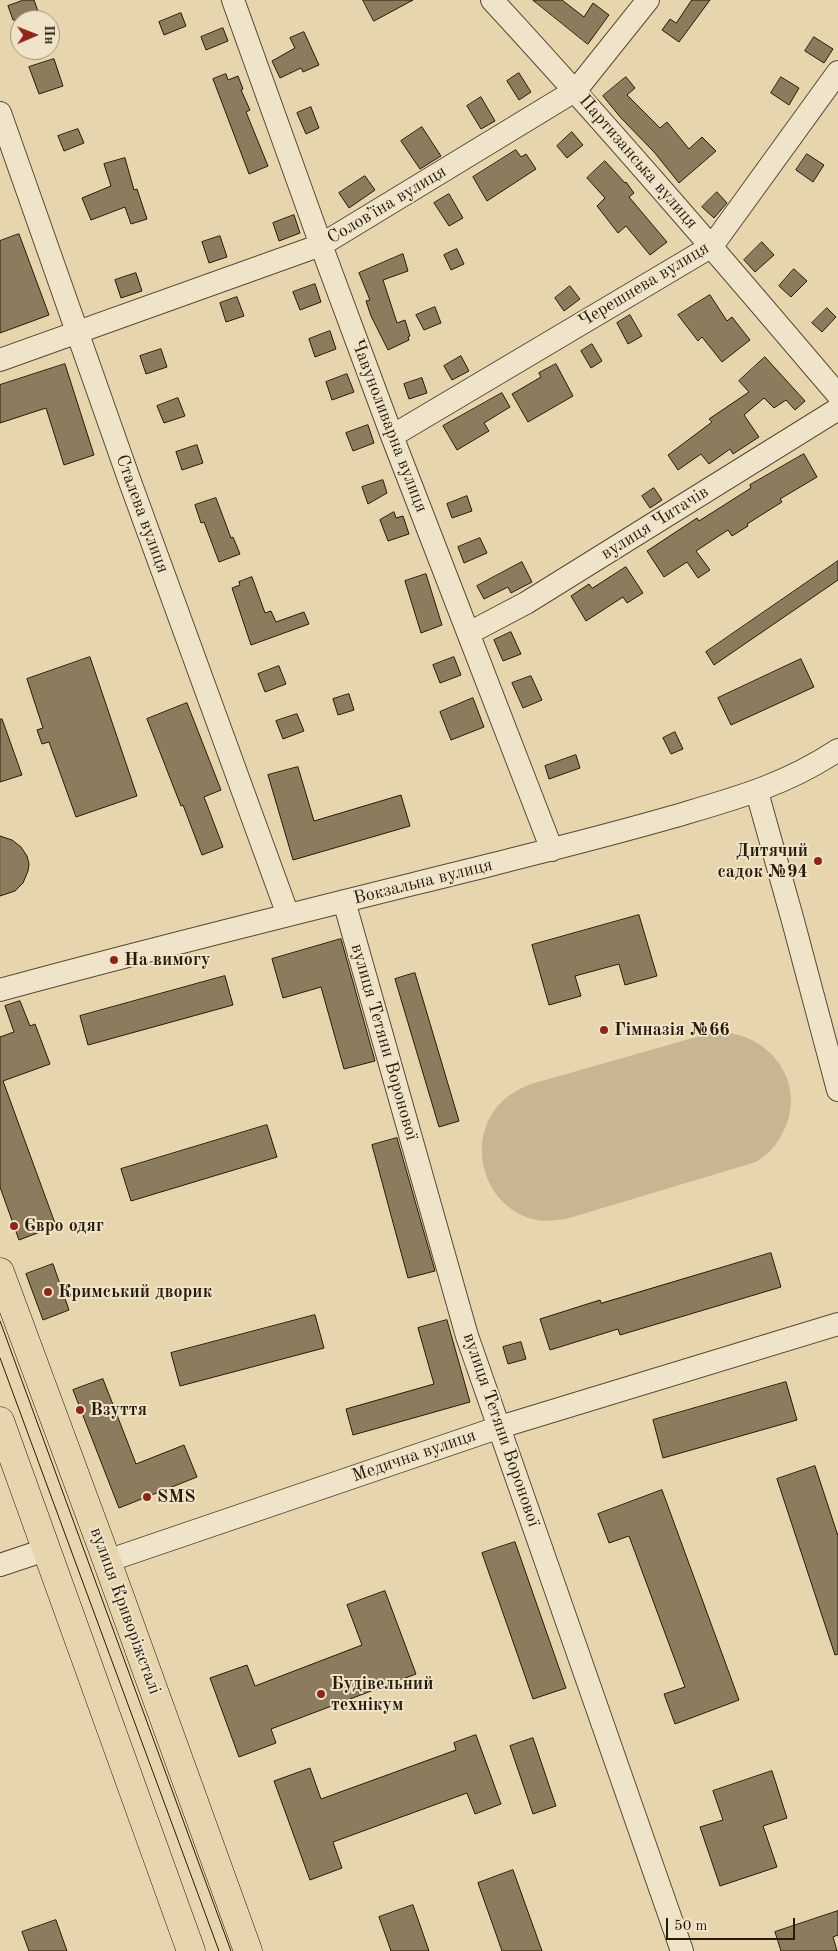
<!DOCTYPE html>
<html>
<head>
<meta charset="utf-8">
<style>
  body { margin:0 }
  #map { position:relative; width:838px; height:1951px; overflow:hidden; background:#e7d6ad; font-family:"Old Standard TT",serif }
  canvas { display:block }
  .north { position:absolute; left:10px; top:10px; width:50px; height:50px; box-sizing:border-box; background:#efe4ca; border:1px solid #a0937c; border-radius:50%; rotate:89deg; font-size:14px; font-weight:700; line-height:20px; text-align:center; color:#291a08 }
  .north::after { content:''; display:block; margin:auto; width:18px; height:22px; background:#8f2418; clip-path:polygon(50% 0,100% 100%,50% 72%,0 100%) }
  .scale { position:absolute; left:666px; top:1918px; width:129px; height:22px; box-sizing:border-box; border:2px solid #291a08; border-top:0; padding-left:6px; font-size:15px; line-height:18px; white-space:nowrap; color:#291a08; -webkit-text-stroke:4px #efe4ca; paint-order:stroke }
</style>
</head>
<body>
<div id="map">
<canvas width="838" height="1951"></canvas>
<div class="north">Пн</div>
<div class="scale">50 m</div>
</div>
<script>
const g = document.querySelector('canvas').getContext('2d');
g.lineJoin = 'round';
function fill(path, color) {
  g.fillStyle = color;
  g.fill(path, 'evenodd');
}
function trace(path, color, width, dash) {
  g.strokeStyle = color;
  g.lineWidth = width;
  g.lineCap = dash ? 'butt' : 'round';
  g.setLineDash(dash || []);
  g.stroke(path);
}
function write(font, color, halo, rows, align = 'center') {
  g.font = font + ' "Old Standard TT",serif';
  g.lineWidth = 4;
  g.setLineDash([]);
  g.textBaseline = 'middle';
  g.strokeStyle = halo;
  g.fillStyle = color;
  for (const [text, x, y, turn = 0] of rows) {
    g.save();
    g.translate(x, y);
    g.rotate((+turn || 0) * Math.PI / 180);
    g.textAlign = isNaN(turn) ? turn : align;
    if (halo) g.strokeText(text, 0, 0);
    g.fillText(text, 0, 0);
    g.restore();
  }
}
fill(new Path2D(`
  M714 1032C773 1030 813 1090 778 1141 773 1150 764 1156 756 1162L566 1219C556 1220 546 1222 536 1220 486 1209 465 1146 497 1107 506 1096 518 1089 531 1084Z`), '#c7b691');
const building = new Path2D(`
  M24 0H34L41 20H13L8 6Z
  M363 0H413L374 21Z
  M533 0H562L584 17 593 3 609 15 588 44Z
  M692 0H710L679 42 662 30 670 19 676 23Z
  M181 13 186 26 164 35 159 22Z
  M223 28 228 41 206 50 201 37Z
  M304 32 319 65 303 72 301 68 280 78 272 61 295 48 290 38Z
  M814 37 833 49 824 63 805 51Z
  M54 59 63 86 39 94 29 67Z
  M519 73 531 92 519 100 507 81Z
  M226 74 228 80 238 76 243 89 241 90 250 110 246 112 268 166 249 174 213 79Z
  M626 77 635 88 627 95 660 128 667 122 689 149 702 137 716 151 679 183 654 152 621 118 603 96Z
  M781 77 799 88 789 105 771 93Z
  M481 97 495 121 481 129 467 106Z
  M311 107 319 128 306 134 297 113Z
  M422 127 441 156 420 169 401 141Z
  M78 129 84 143 64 151 58 136Z
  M572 132 583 145 567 158 557 146Z
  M516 150 521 157 526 154 536 169 487 201 473 177Z
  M807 154 824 165 813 182 796 170Z
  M125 158 134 190 137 189 147 219 131 224 125 207 91 220 82 198 111 186 104 164Z
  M605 161 625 183 626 182 634 193 629 197 667 242 650 255 626 226 618 233 597 206 605 198 587 178Z
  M365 176 375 190 349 208 339 193Z
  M717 192 727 203 714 218 702 207Z
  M449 194 463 218 449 226 434 203Z
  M294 215 300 233 279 241 273 223Z
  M19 234 49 315 0 333V241Z
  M220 236 227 257 209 263 202 242Z
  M762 242 774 255 755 272 744 260Z
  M457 249 464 264 451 270 444 255Z
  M403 254 408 271 383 280 397 323 405 320 410 336 408 337 409 340 388 350 371 316 366 301 370 300 359 273Z
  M794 269 807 281 791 297 779 286Z
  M136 273 142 291 121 298 115 280Z
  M315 284 321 302 300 310 293 292Z
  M570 286 580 299 564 311 555 298Z
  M710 295 727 321 732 317 750 340 722 362 702 337 698 341 678 315Z
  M237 297 244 316 226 322 220 303Z
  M435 307 441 323 424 330 416 315Z
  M827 308 836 317 822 332 812 323Z
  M630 315 642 336 628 344 617 323Z
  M330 331 336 349 315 357 309 339Z
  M592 344 602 361 591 368 581 351Z
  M161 349 167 367 146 374 140 356Z
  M461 356 469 371 452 380 444 366Z
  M765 357 805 401 795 410 786 400 774 408 764 398 744 415 759 437 733 454 730 449 709 464 701 454 678 470 668 455 712 422 709 419 749 392 739 381Z
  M65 364 94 455 64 465 46 408 0 423V385Z
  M556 364 573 396 528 422 512 394 541 377 539 373Z
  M347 374 354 392 332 400 326 382Z
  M422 378 427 393 409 399 404 384Z
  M502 393 510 407 484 423 489 431 457 450 443 426Z
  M178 398 185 416 164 423 157 406Z
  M368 425 374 443 353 451 346 433Z
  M197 445 203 463 182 470 176 452Z
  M804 454 817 477 780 499 782 502 747 524 748 526 732 536 728 530 696 551 710 570 698 578 687 562 664 577 647 551 697 518 699 521 751 488 750 485Z
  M383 480 387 493 368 504 362 487Z
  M654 488 662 500 650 508 642 496Z
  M467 496 472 511 452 518 447 504Z
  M216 498 231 538 233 537 240 554 219 562 204 522 201 523 195 505Z
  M394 512 396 518 403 516 409 534 388 541 380 520Z
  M480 538 487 553 464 563 458 547Z
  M838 561V580L714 665 706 652Z
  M522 562 532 582 511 593 508 587 484 599 477 586Z
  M626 567 643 593 627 603 623 597 586 621 571 596 589 584 592 588Z
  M426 574 442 625 421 633 405 581Z
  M252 577 265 613 271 611 276 622 304 612 309 624 251 645 232 588 240 585 239 582Z
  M511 632 521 654 503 661 494 640Z
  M90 657 137 796 76 817 49 742 42 744 37 730 43 728 27 679Z
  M454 657 461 675 440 683 433 665Z
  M801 659 814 687 731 725 718 698Z
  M279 666 286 684 265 692 258 674Z
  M531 676 542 700 523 708 512 683Z
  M349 694 354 710 338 715 333 699Z
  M473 698 484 727 451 740 440 712Z
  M187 703 221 790 204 797 223 847 202 855 183 805 181 806 147 719Z
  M297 714 304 731 283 739 276 721Z
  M2 719 22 775 0 782V720Z
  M675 732 683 749 671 754 663 738Z
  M576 755 580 768 549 779 545 766Z
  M298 767 314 821 401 795 410 826 293 860 268 775Z
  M0 836 12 840 21 847 27 856 29 864 28 871 23 883 15 891 0 896Z
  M639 915 657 976 625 985 619 964 575 976 581 996 549 1005 532 945Z
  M341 939 375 1061 344 1069 321 987 283 998 272 959Z
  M415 973 459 1121 439 1127 395 979Z
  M225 976 233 1005 88 1045 80 1016Z
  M20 1001 30 1026 35 1024 50 1064 3 1081 56 1226 19 1240 0 1187V1037L14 1032 5 1006Z
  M267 1125 277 1157 131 1201 121 1169Z
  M397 1138 435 1271 408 1278 372 1145Z
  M771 1253 781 1287 620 1335 618 1329 550 1350 540 1319 600 1300 601 1303Z
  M53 1264 69 1310 43 1320 26 1274Z
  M315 1315 324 1348 180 1386 171 1353Z
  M447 1320 470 1402 353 1435 346 1409 434 1384 418 1328Z
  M521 1342 526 1359 508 1364 503 1347Z
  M103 1379 136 1464 184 1445 197 1477 119 1508 73 1390Z
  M786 1382 797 1420 663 1458 653 1420Z
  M815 1466 838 1536V1654L835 1655 777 1479Z
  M662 1490 739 1700 675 1724 664 1694 685 1687 629 1536 609 1543 598 1514Z
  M515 1542 566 1688 533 1699 482 1553Z
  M385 1591 416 1674 271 1729 276 1743 239 1757 210 1678 247 1665 255 1686 362 1645 347 1605Z
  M476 1735 501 1804 475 1814 467 1793 333 1842 342 1868 310 1880 274 1781 310 1768 321 1799 456 1750 454 1743Z
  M533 1738 556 1806 533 1814 510 1746Z
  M772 1771 787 1818 763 1826 777 1867 720 1886 700 1827 723 1820 713 1791Z
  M513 1870 542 1951H502L478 1883Z
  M413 1905 429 1951H391L379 1917Z
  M838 1911V1935L833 1937 837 1951H781L775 1932Z
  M56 1920 67 1951H29L22 1932Z`);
fill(building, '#8c7c5e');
trace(building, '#291a08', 1);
const minor = new Path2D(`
  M233 0 321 245 392 436 552 850
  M492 0C611 129 725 262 838 395
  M0 113 129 479 288 915
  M0 360 321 245 576 90 648 0
  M392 436 712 246 838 72
  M469 633 526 603 838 409
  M757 792 793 921 838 1090
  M344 901 467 1336 682 1951
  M0 990C164 945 329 905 494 864 553 849 613 834 672 817 733 799 784 786 838 750
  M107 1561 500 1427 838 1324
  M0 1565 45 1550`);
const major = new Path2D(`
  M0 1272 107 1561 248 1951
  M0 1421 191 1951`);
trace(minor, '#584931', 24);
trace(major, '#291a08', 29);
trace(minor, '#efe4ca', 22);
trace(major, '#e7d6ad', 28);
trace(new Path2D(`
  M0 1321 231 1951
  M0 1358 219 1951`), '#291a08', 1);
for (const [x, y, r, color] of [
  [818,861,5,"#8f2418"],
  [114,960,5,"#8f2418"],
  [604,1030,5,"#8f2418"],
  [14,1226,5,"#8f2418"],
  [48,1292,5,"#8f2418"],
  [80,1410,5,"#8f2418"],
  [147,1497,5,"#8f2418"],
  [321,1694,5,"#8f2418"]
]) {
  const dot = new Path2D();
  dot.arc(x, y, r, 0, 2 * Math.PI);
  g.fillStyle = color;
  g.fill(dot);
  trace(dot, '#efe4ca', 2);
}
write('18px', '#291a08', '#efe4ca', [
  ["Партизанська вулиця",638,162,49],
  ["Соловʼїна вулиця",387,205,-31],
  ["Черешнева вулиця",644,285,-31],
  ["Чавуноливарна вулиця",389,426,69],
  ["Сталева вулиця",142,514,70],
  ["вулиця Читачів",655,523,-32],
  ["Вокзальна вулиця",423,882,-14],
  ["вулиця Тетяни Воронової",384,1042,74],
  ["вулиця Тетяни Воронової",501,1430,71],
  ["Медична вулиця",414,1456,-19],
  ["вулиця Криворіжсталі",125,1611,70]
]);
write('bold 18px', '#291a08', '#efe4ca', [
  ["Дитячий",808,851,"right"],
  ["садок №94",808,872,"right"],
  ["На вимогу",124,960],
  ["Гімназія №66",614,1030],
  ["Євро одяг",24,1226],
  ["Кримський дворик",58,1292],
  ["Взуття",90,1410],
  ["SMS",157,1497],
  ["Будівельний",331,1684],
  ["технікум",331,1705]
], 'left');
</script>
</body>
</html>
